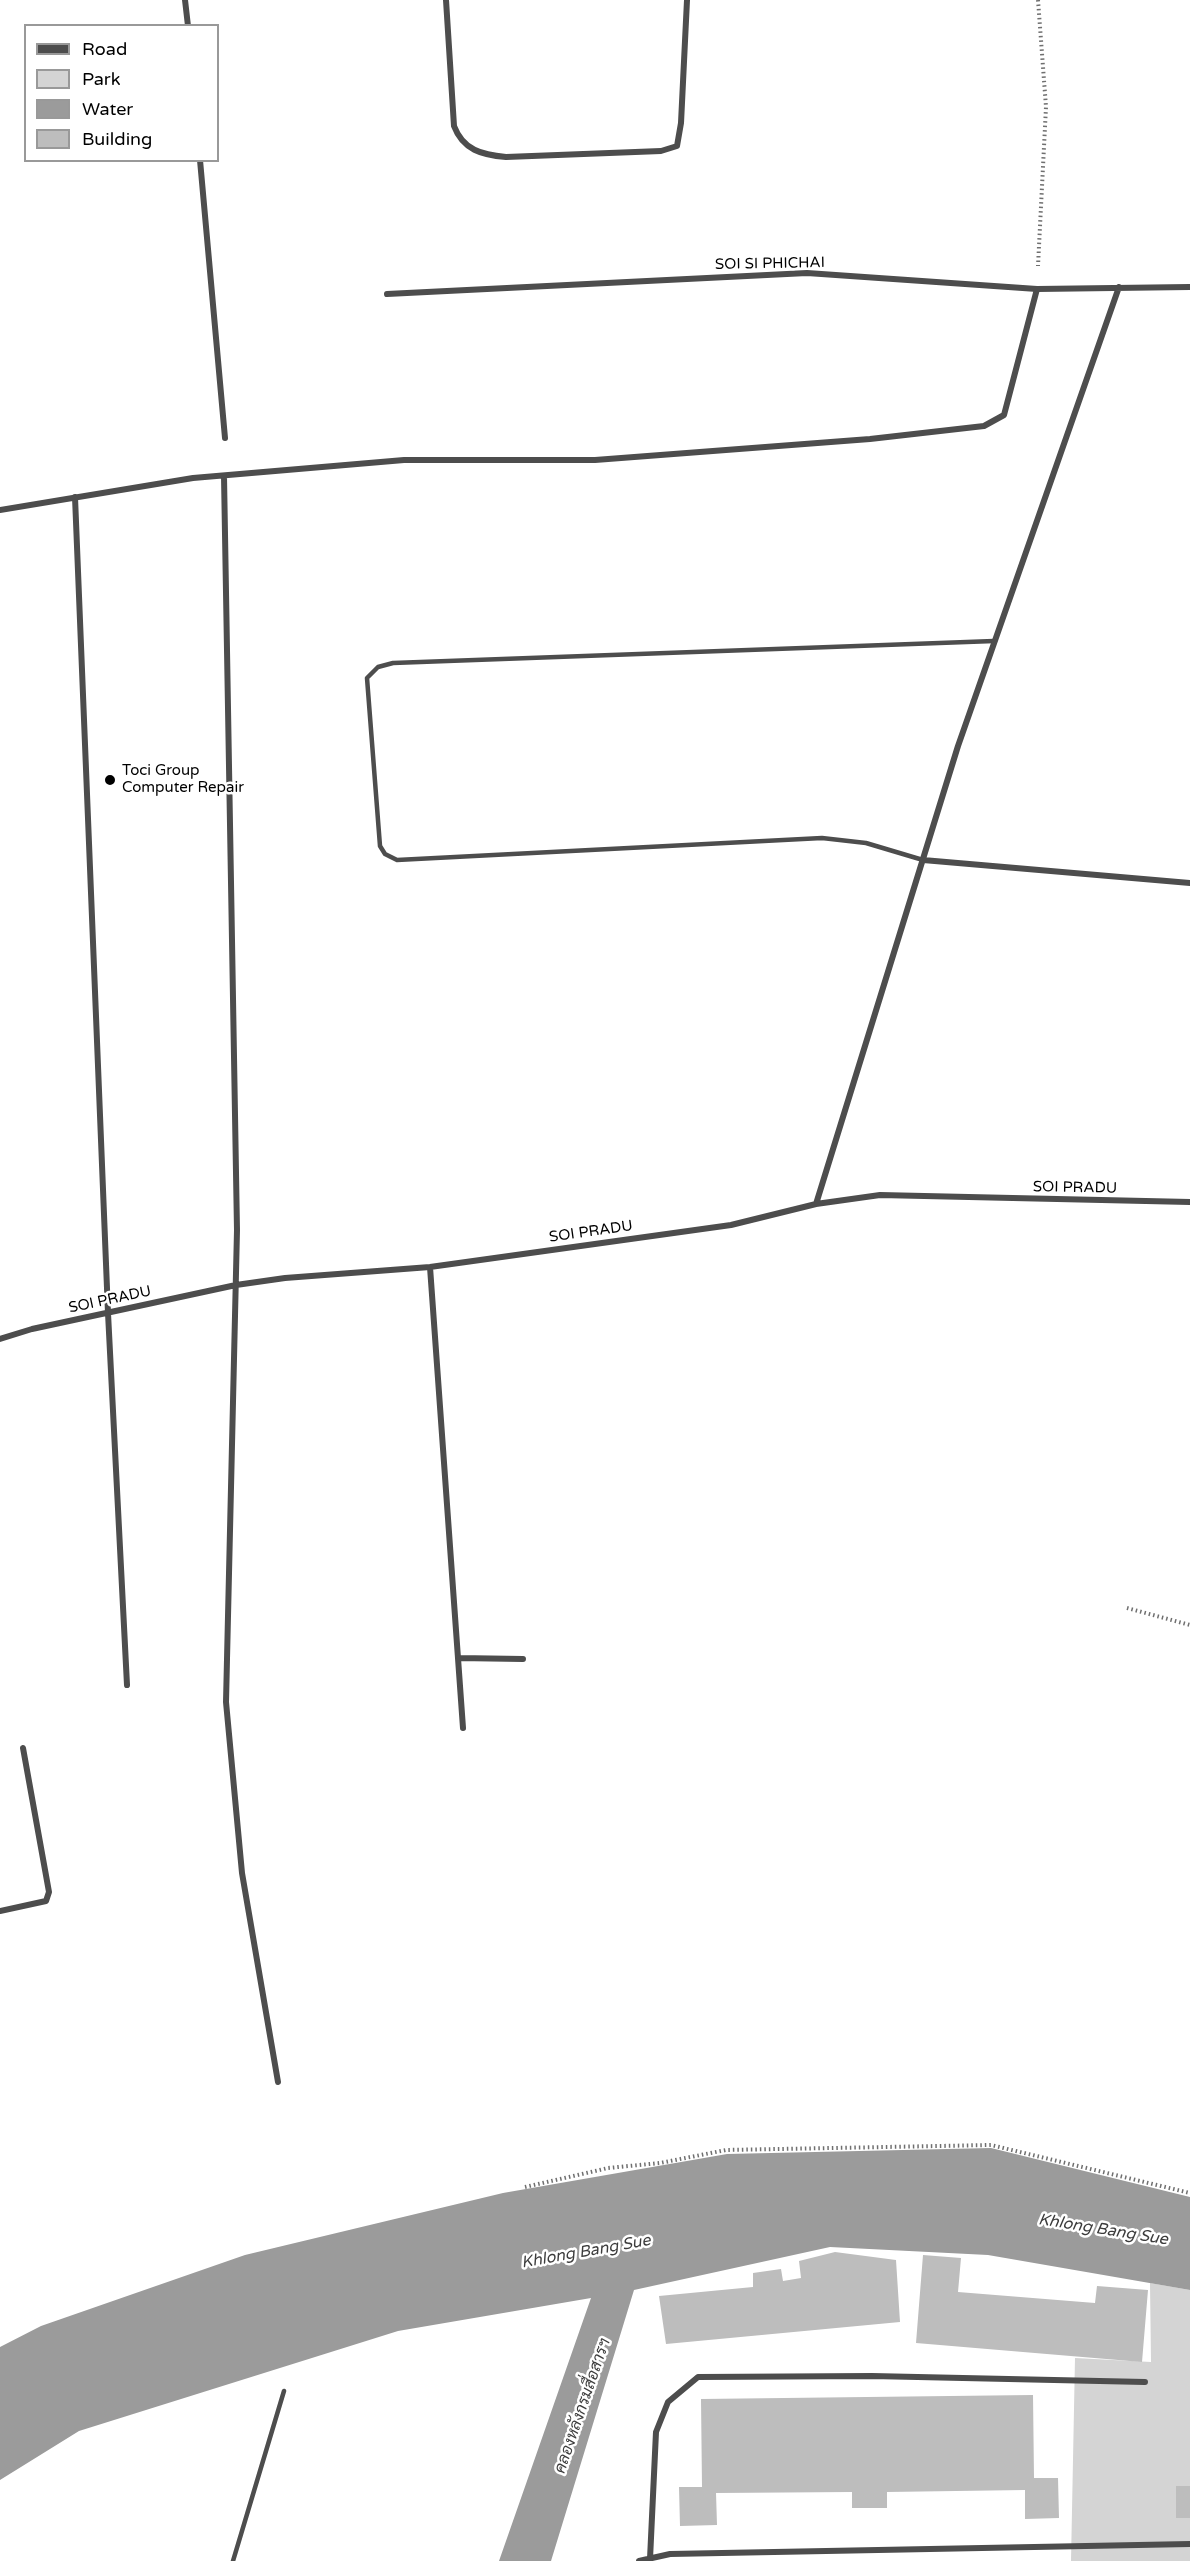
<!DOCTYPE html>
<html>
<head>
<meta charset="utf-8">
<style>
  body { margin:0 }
  #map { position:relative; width:1190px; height:2561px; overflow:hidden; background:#fff; font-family:"Varela Round",sans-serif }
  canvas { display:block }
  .legend { position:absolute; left:24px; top:24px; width:195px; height:138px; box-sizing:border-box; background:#fff; border:2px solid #999; margin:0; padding:8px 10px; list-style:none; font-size:18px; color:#000 }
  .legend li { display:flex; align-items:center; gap:12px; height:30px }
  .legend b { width:30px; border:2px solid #999 }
</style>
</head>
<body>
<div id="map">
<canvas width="1190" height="2561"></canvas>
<ul class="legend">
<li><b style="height:8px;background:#4d4d4d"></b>Road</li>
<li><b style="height:16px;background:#d4d4d4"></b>Park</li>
<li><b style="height:16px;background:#9b9b9b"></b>Water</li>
<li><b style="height:16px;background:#bdbdbd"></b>Building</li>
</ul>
</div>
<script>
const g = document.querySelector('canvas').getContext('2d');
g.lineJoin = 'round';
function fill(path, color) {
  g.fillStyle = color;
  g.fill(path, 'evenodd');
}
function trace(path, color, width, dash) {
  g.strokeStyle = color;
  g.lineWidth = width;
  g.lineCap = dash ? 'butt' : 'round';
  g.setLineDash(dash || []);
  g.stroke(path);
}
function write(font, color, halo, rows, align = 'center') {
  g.font = font + ' "Varela Round",Sarabun,sans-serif';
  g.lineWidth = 5;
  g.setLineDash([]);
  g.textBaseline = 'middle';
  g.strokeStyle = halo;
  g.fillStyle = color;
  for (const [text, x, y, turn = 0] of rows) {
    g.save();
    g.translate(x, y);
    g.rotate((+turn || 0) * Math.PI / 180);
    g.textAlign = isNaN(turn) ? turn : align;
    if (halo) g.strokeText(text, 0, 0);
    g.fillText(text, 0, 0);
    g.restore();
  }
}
fill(new Path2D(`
  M1150 2283 1190 2290V2561H1071L1075 2358 1151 2362Z`), '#d4d4d4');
fill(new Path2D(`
  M991 2148 1190 2197V2290L988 2255 830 2247 634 2290 551 2561H499L591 2298 398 2331 79 2431 0 2480V2347L41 2326 245 2255 503 2193 727 2154Z`), '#9b9b9b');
fill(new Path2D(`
  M835 2252 896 2260 900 2322 666 2344 659 2296 753 2287V2273L781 2269 783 2281 801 2278 799 2261Z
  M923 2255 961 2258 958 2292 1095 2303 1097 2286 1148 2290 1142 2362 916 2343Z
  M1033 2395 1034 2478H1058L1059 2518 1025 2519V2490L887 2492V2508H852V2492L716 2493 717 2525 680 2526 679 2487H702L701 2399Z
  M1176 2486H1190V2518H1176Z`), '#bdbdbd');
trace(new Path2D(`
  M1038 0 1046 107 1038 266
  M1127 1608 1190 1625
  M525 2187 608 2168 660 2163 726 2150 991 2145 1190 2193`), '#6f6f6f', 4, [1.5, 3]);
trace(new Path2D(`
  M923 860 866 843 822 838 397 860 385 854 380 846 367 678 378 667 393 663 994 641
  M233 2561 284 2391`), '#4d4d4d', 4.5);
trace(new Path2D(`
  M185 0 188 26
  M446 0 454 126C463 150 482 155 506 157L661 151 677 146 681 123 687 0
  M200 160 225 438
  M387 294 807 273 1037 289 1190 287
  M224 476 237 1230 226 1702 242 1873 278 2082
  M75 497 108 1313 127 1685
  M0 510 193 478 404 460H595L870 439 984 426 1004 415 1037 289
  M923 860 1190 883
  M816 1204 958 746 1119 287
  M430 1267 463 1728
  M0 1339 32 1329 236 1285 285 1278 430 1267 731 1225 816 1204 880 1195 1190 1202
  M458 1658 523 1659
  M0 1911 46 1901 49 1892 23 1748
  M650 2559 656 2432 668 2402 698 2377 872 2376 1145 2382
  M639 2561 670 2554 1190 2544`), '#4d4d4d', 6);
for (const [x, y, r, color] of [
  [110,780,6,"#000"]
]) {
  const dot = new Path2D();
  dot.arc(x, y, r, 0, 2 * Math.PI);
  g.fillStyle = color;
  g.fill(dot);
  trace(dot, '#fff', 2);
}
write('15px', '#000', '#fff', [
  ["SOI SI PHICHAI",770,264,-1],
  ["SOI PRADU",1075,1188,1],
  ["SOI PRADU",591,1232,-8],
  ["SOI PRADU",110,1300,-12]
]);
write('15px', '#000', '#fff', [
  ["Toci Group",122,771],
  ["Computer Repair",122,788]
], 'left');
write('italic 16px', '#3c3c3c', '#fff', [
  ["Khlong Bang Sue",1103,2230,9],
  ["Khlong Bang Sue",586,2252,-10],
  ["คลองหลังกรมสื่อสารฯ",583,2406,-71]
]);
</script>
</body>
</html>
